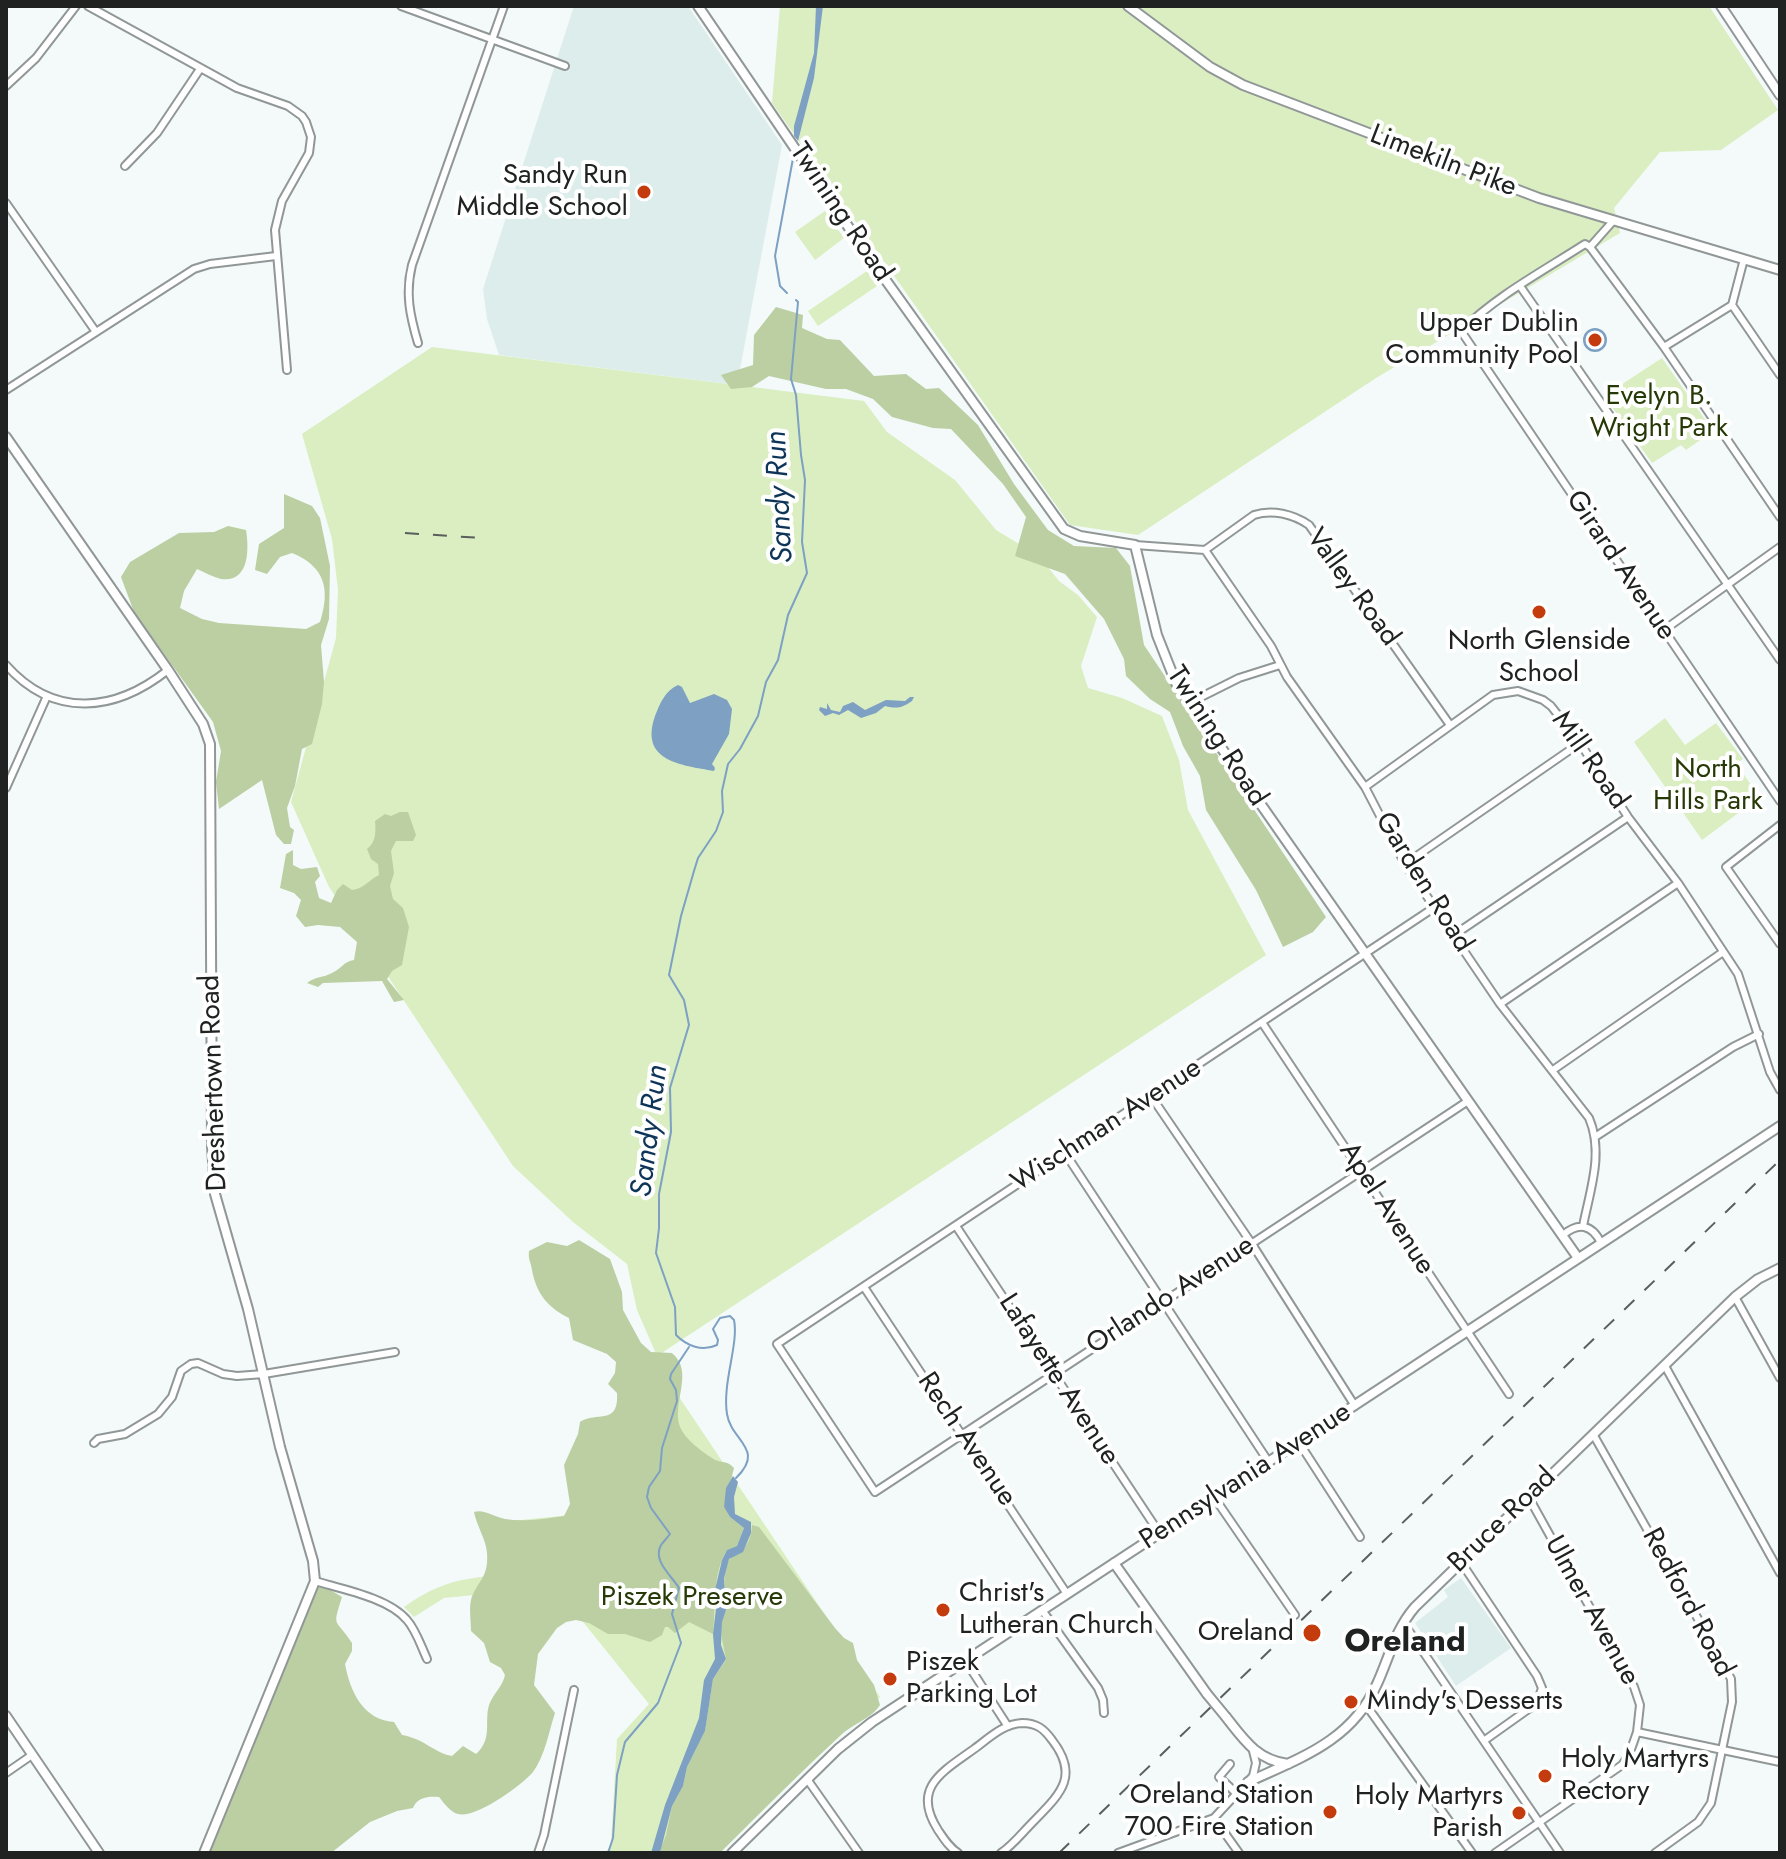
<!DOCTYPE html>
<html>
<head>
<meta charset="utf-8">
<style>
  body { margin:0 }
  #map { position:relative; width:1786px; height:1859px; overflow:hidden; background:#f3faf9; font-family:Jost,sans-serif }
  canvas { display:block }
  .frame { position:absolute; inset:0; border:8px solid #202222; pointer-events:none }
</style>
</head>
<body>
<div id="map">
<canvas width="1786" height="1859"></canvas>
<div class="frame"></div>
</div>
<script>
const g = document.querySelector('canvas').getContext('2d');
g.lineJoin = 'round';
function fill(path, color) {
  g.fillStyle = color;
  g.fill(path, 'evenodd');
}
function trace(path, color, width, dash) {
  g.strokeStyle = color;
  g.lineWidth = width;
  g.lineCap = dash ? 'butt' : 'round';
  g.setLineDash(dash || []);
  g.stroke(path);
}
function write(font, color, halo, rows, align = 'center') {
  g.font = font + ' Jost,sans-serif';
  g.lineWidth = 8;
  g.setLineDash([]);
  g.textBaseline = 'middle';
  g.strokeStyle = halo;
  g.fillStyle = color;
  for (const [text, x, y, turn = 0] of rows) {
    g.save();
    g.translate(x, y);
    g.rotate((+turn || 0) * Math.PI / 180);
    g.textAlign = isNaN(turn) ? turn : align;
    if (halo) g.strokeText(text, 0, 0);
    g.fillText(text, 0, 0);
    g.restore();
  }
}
fill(new Path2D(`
  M574 6H688L782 145 737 385 499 355 487 319 483 289Z
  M1461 1578 1511 1648 1456 1686 1415 1623 1448 1597 1444 1590Z`), '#ddedeb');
fill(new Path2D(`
  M780 6H1709L1778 110 1721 150 1660 152 1614 208 1620 233 1376 378 1138 535 1070 525 772 103Z
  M825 211 844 238 815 260 795 232Z
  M867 271 877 286 818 326 808 311Z
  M432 347 864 401 887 432 955 480 996 530 1039 556 1059 581 1078 595 1097 617 1081 666 1088 688 1122 698 1162 716 1179 760 1188 810 1266 955 657 1356 637 1310 627 1264 573 1222 513 1166 329 887 291 802 336 638 338 590 332 539 302 434Z
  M1662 358 1713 431 1686 450 1681 445 1652 463 1604 396Z
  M1665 718 1685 745 1716 723 1743 759 1736 764 1760 797 1702 840 1634 742Z
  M653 1358 880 1697 847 1723 714 1853H606L611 1843 617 1739 649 1704 555 1587 444 1598 414 1617 404 1607C434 1586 455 1579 491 1576L490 1523 643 1508Z`), '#daeec2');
fill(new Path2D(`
  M776 307 803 315 802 328 827 339 840 340 874 376 906 374 926 389 939 388 978 425 1014 484 1048 530 1074 546 1116 548 1130 566 1144 645 1326 917 1313 932 1283 947 1256 890 1206 810 1200 776 1183 746 1170 712 1150 699 1126 676 1124 659 1104 619 1065 574 1015 556 1026 517 1003 484 951 429 933 428 892 417 873 399 846 389H826L769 376 752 387 731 389 721 375 753 365 754 335Z
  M284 494 312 506 320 518 330 566 329 619 321 645 324 682 322 704 312 744 302 749 295 786 287 808 290 827 294 830 291 844H284L276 835 262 780 219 809 216 782 221 751 213 722 134 612 121 577 130 562 179 533 214 532 228 526 246 530C249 548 250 583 221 579 213 577 204 572 197 569L184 591 180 608 202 619 219 623 306 629 320 622C331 588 324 566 292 553L280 557 267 574 255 570 259 544 284 528Z
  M400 812H408L416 835 413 841H396L391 851 394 873 390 886 393 899 403 908 409 927 402 965 392 971 387 979 404 1000 394 1002 382 981 323 983 318 987 307 983C316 976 323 978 332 973 341 969 344 961 354 960L357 942 340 927 318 925 305 927 296 916 301 900 294 893 280 888 286 854 293 850V865L301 869 317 867 320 876 315 882 319 898 331 903 337 890 343 884 352 890C363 889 369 880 379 875L378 864 371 859 367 849C376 842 376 832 375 821L385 814 391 816Z
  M579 1240 610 1259 622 1292 623 1310 641 1343 651 1352 672 1353C695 1372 671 1403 680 1427 685 1439 701 1451 712 1458 720 1464 726 1459 734 1468L724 1507 730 1517 744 1528 737 1546 727 1550C712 1574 716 1607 713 1634L689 1622 675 1633 668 1627H665L662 1635 650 1642 625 1634H608L589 1623 576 1620 566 1622 557 1628 538 1654 534 1685 555 1713C549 1731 545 1756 533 1772 522 1785 476 1819 458 1814 450 1812 444 1803 439 1797 429 1796 417 1797 413 1808L397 1811 370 1822 331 1853H207L317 1586H324L342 1597C332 1629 335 1617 352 1643V1651L345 1664C350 1691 363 1720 394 1722L402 1735C425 1739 434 1753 452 1756L463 1746 476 1754C493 1739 484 1722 489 1705 493 1694 503 1686 505 1675L501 1668 490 1662 484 1643 471 1631C471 1622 469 1608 471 1600 476 1582 489 1579 487 1553 486 1539 477 1527 474 1512 484 1509 494 1517 505 1519 524 1522 544 1519 564 1516L570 1504 564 1465 578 1434 580 1422C597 1411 619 1426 617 1393L608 1384 615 1373 616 1362 607 1354 573 1340 569 1318C548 1308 536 1293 532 1270 531 1262 528 1260 529 1251L547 1242 567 1246Z
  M752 1525 759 1527 835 1628 844 1638 853 1643 857 1660 874 1685 880 1705C872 1718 853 1724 841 1735 800 1773 760 1813 720 1853H659L666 1835 672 1806 683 1786 687 1767 705 1731 713 1679 726 1660C724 1647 720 1636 722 1622 722 1618 725 1614 726 1610 727 1595 722 1581 726 1566 731 1549 750 1557 752 1525Z`), '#bbcfa3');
fill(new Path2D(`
  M816 6H823L814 78 798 141 794 136V126L814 53Z
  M1583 340a12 12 0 1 1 24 0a12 12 0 1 1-24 0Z
  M678 685 682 687 690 703 714 694 727 700 732 709 729 734 712 764 715 768 714 771C682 765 639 762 655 716 660 703 665 691 678 685Z
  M910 697H914L912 701C902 708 897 709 885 706L876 713 861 718 848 710 839 715 833 713 825 716 819 710 820 707 827 709V703L831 710 840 712 843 706 853 702 865 710 886 700 905 701Z
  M733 1476 738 1482 734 1497 735 1514 751 1522V1533L743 1552 729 1559 724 1578 726 1610 722 1622 721 1645 726 1659 713 1679 705 1731 687 1767 683 1786 672 1806 661 1849 659 1853H651L665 1805 699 1718 704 1680 715 1659 713 1634 717 1600 714 1594 722 1560 727 1550 737 1546 744 1528 730 1517 724 1507 726 1488Z`), '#7da0c3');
trace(new Path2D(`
  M787 293 780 286 775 256 794 153
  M736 1478C766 1449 731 1441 727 1414 722 1383 739 1344 734 1320L730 1316 720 1318 713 1329 718 1340 717 1345C702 1352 687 1346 676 1335L675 1307 656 1253 659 1228V1194L671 1132 670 1088 689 1025 684 1000 669 975 681 916 694 871 698 858 716 831 723 812 722 791 728 764 740 749 758 716 766 682 778 660 788 615 807 573 802 542 805 480 801 455 796 395 791 379 798 302 796 300
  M608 1853 613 1838 617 1775 625 1742 658 1703 681 1643 672 1614 679 1588C672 1576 652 1561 661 1545 664 1541 667 1538 670 1534L651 1508 647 1497 649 1487 660 1471 662 1448 677 1401 676 1390 670 1379 671 1374 689 1347`), '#7da0c3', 2);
const street = new Path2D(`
  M88 6 237 88 288 106 302 116 306 122 311 137 309 153 282 201 275 230 287 370
  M401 6 565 66
  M6 86 36 58 76 6
  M125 166 157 133 200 69
  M6 203 96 332
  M1614 220 1590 247 1585 244C1543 271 1496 296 1461 331L1780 801
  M1590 247 1664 347 1780 517
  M1520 286 1780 660
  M1732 305 1780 375
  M418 343C410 316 405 293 412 265L504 6
  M1664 347 1732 305 1744 259
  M6 390 194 269 210 264 276 256
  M1135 545 1205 550 1254 515C1272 509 1293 514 1309 525L1450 725
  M1205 550 1271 646 1287 677 1365 787 1405 864 1500 1004 1589 1118C1604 1153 1590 1190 1583 1226
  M1664 630 1780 547
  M6 665C54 719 115 712 168 670
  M1189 703 1239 678 1280 665
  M1365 787 1493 695 1518 691 1543 700 1551 706 1580 743 1628 817 1678 883 1738 974 1770 1072 1780 1090
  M6 788 47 696
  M1780 825 1726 867 1780 944
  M1405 864 1580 743
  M1435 907 777 1344 875 1492 1468 1101
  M1454 935 1628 817
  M1500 1004 1678 883
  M1263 1024 1509 1394
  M1553 1070 1723 952
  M1151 1096 1252 1244 1355 1406
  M1595 1137 1733 1047 1759 1034
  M1065 1153 1268 1461
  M956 1226 1160 1534
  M1563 1235C1578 1222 1592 1224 1601 1243
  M864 1287 1067 1594
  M1735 1297 1780 1378
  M1665 1366 1780 1573
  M1593 1434 1719 1656 1731 1679 1732 1702 1711 1803 1698 1822 1655 1853
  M1298 1441 1360 1537
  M94 1443 98 1439 125 1434 158 1414 172 1397 181 1371 191 1364 198 1363 223 1374 237 1376 264 1374 395 1352
  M1214 1497 1295 1615
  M1461 1562 1537 1676 1542 1688 1537 1703 1485 1740
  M315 1581C342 1589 389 1598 407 1620 416 1630 421 1646 427 1659
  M1042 1610 1098 1688 1103 1700 1104 1713
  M1402 1626 1409 1631 1560 1853
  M965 1660 1007 1725
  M1366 1705 1472 1853
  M1637 1732 1780 1762
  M1230 1764 1219 1777 1237 1794
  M6 1773 32 1755
  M807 1779 859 1853
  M1214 1818 1239 1853
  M538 1853 544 1835 574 1690
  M958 1853C949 1847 944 1839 938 1830 911 1788 942 1772 974 1749 989 1738 1003 1724 1022 1723 1037 1723 1044 1729 1052 1740 1081 1777 1059 1795 1032 1823 1022 1833 1013 1845 1001 1853
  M1118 1853 1214 1818 1253 1776 1256 1763 1253 1751
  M1495 1853 1622 1765 1629 1755 1637 1732 1640 1705 1634 1687 1528 1496`);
const secondary = new Path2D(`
  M698 6 862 247 1064 529 1080 536 1135 545 1157 635 1176 683 1578 1258
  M1128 6 1210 67 1243 85 1539 198 1780 270
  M1721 6 1780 95
  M6 437 168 670 203 724 210 744 212 1146 215 1194 248 1309 280 1447 313 1561 315 1581 204 1853
  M1114 1563 1207 1694
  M6 1716 99 1853
  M1226 1717C1244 1740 1257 1760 1288 1764
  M1248 1782C1300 1758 1352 1741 1377 1684 1389 1658 1395 1630 1415 1607L1735 1297 1758 1279 1780 1268
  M732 1853 838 1749 872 1722 1780 1126`);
trace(street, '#919797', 10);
trace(secondary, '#919797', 12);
trace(street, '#fff', 6);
trace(secondary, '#fff', 8);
trace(new Path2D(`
  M405 533 481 538
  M1059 1853 1780 1160`), '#5a5e5d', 2, [14, 14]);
const secondaryBridge = new Path2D(`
  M1207 1694 1226 1717`);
trace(secondaryBridge, '#919797', 12, []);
trace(secondaryBridge, '#fff', 8);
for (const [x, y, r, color] of [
  [644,192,8,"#c43c0d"],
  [1595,340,8,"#c43c0d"],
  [1539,612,8,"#c43c0d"],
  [943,1610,8,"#c43c0d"],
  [1312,1633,10,"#c43c0d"],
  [890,1679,8,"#c43c0d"],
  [1351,1702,8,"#c43c0d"],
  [1545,1776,8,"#c43c0d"],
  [1330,1812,8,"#c43c0d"],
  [1519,1813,8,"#c43c0d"]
]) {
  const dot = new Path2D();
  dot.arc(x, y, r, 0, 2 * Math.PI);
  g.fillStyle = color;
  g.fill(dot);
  trace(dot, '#fff', 3);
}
write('28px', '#202222', '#fff', [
  ["Limekiln Pike",1443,162,21],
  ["Twining Road",840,213,56],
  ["Girard Avenue",1620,566,56],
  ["Valley Road",1352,588,54],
  ["Twining Road",1216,737,57],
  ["Mill Road",1589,761,55],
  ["Garden Road",1423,883,58],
  ["Dreshertown Road",215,1083,-92],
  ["Wischman Avenue",1107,1126,-33],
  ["Apel Avenue",1386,1209,57],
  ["Orlando Avenue",1171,1296,-33],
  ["Lafayette Avenue",1058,1380,57],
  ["Rech Avenue",966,1440,56],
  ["Pennsylvania Avenue",1246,1477,-33],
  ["Bruce Road",1503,1521,-44],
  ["Redford Road",1687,1603,62],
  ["Ulmer Avenue",1591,1611,61]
]);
write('28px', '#202222', '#fff', [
  ["Sandy Run",628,176],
  ["Middle School",628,208],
  ["Upper Dublin",1579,324],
  ["Community Pool",1579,356],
  ["North Glenside",1539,642,"center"],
  ["School",1539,674,"center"],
  ["Christ's",959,1594,"left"],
  ["Lutheran Church",959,1626,"left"],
  ["Oreland",1294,1633],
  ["Piszek",906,1663,"left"],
  ["Parking Lot",906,1695,"left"],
  ["Mindy's Desserts",1367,1702,"left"],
  ["Holy Martyrs",1561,1760,"left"],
  ["Rectory",1561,1792,"left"],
  ["Oreland Station",1314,1796],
  ["700 Fire Station",1314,1828],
  ["Holy Martyrs",1503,1797],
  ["Parish",1503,1829]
], 'right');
write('28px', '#273906', '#fff', [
  ["Evelyn B.",1659,397],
  ["Wright Park",1659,429],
  ["North",1708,770],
  ["Hills Park",1708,802],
  ["Piszek Preserve",692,1598]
]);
write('italic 30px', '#0e3558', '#fff', [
  ["Sandy Run",781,497,-93],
  ["Sandy Run",651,1131,-83]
]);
write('bold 32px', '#202222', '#fff', [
  ["Oreland",1405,1643]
]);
</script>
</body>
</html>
